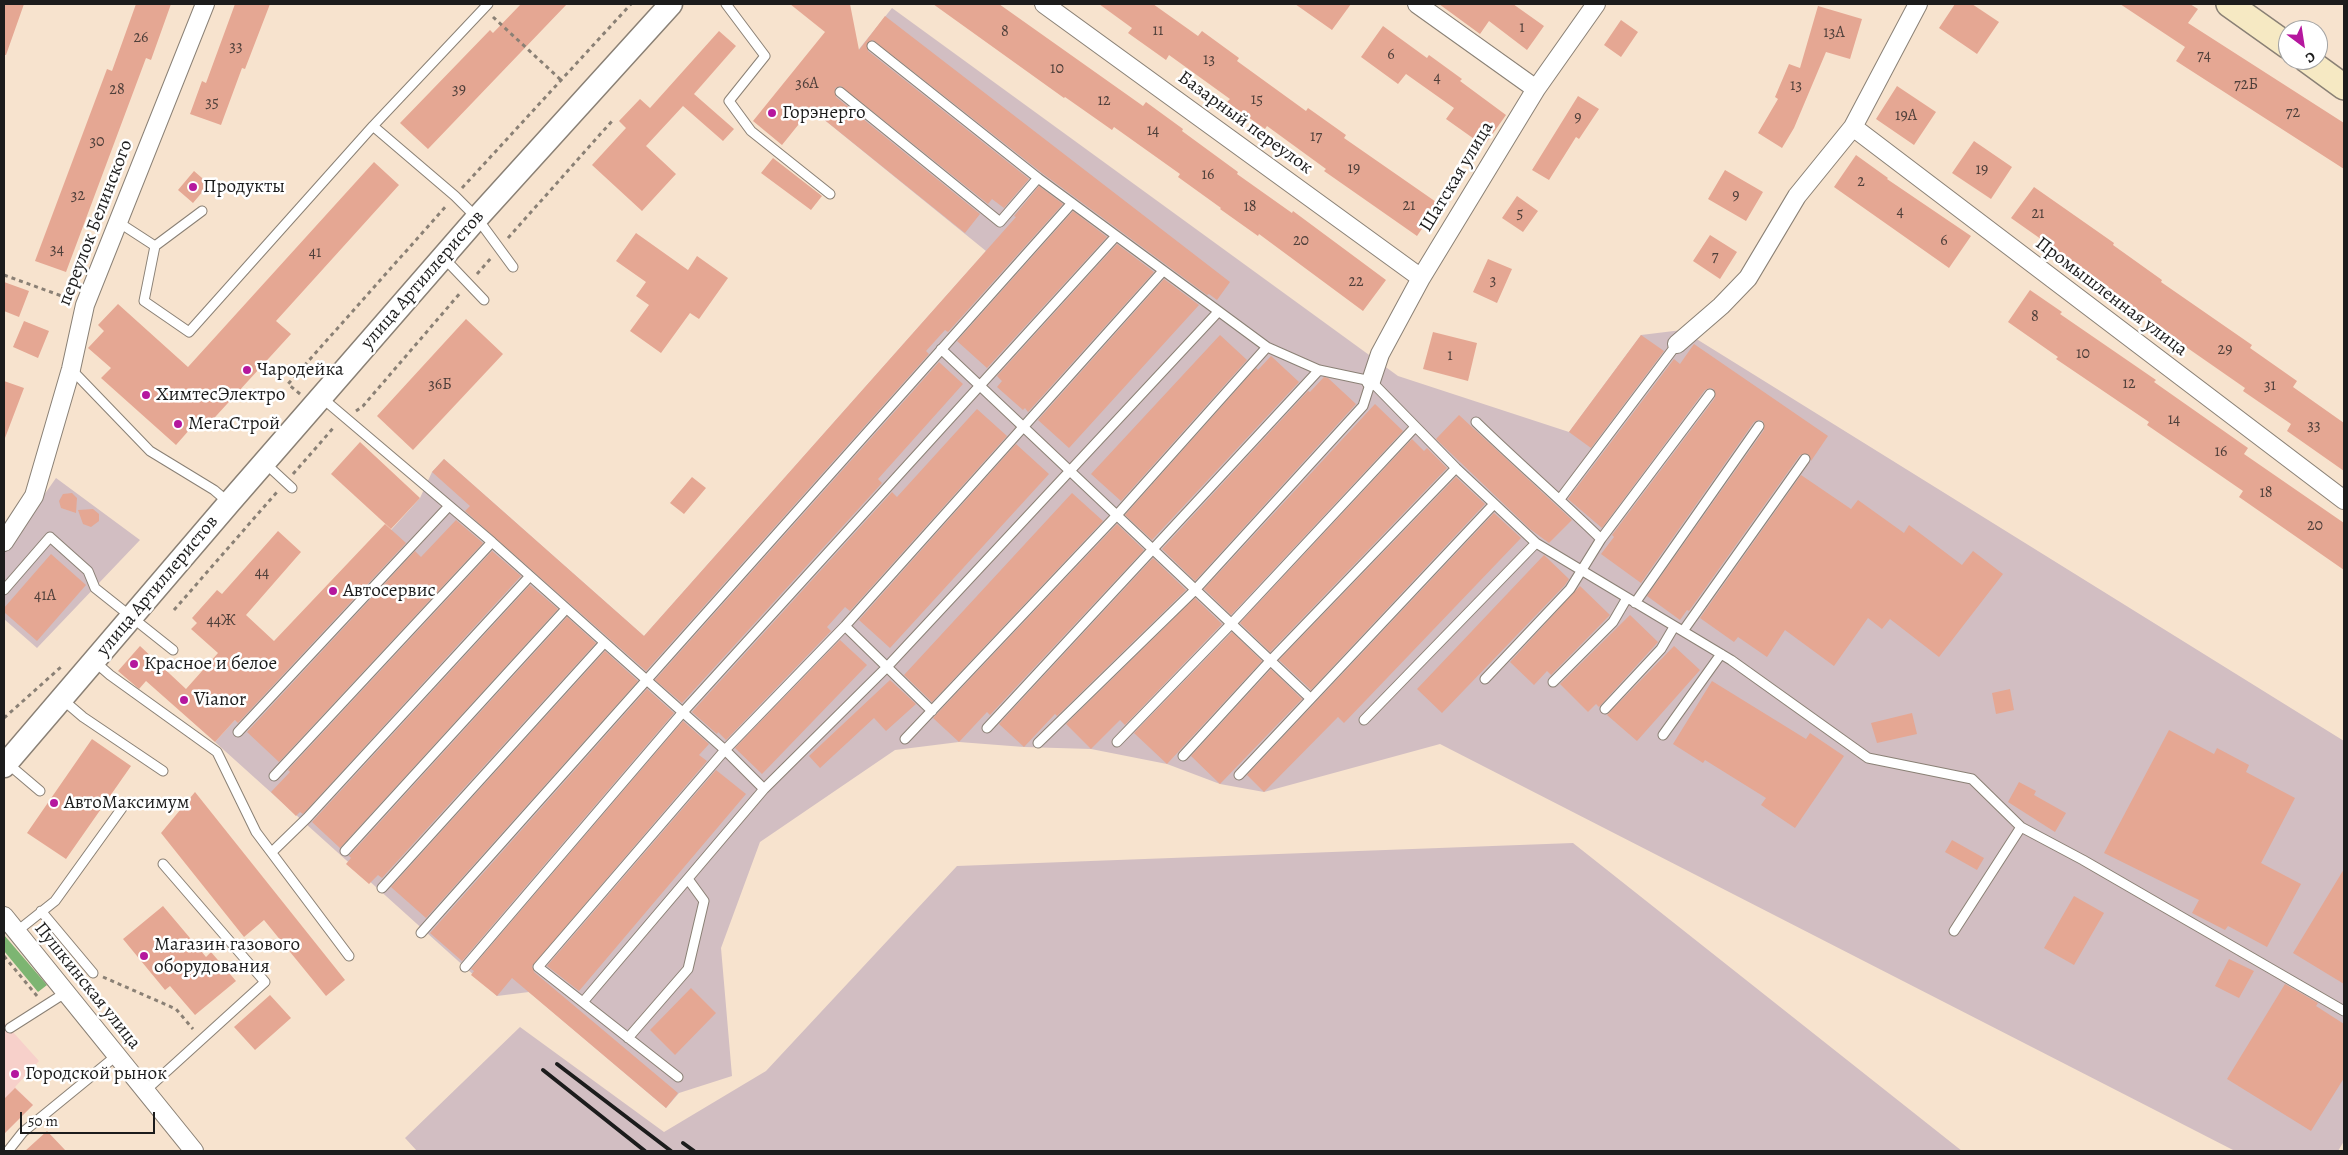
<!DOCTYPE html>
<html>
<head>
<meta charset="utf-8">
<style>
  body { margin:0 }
  #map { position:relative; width:2348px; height:1155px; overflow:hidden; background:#f7e3ce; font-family:Alegreya,serif }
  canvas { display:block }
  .frame { position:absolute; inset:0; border:5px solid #1c1c1c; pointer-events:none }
  .north { position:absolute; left:2278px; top:20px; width:50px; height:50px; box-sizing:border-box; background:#fff; border:1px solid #a4a4a4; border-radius:50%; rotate:149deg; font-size:14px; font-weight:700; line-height:20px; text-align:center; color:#1c1c1c }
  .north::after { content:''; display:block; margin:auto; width:18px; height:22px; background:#b5179e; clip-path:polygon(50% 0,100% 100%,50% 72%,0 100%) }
  .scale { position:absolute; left:20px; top:1112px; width:135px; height:22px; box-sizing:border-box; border:2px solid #1c1c1c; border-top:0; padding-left:6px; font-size:15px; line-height:18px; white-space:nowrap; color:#1c1c1c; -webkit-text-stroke:4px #fff; paint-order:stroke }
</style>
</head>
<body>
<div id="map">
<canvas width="2348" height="1155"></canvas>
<div class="frame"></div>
<div class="north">С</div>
<div class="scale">50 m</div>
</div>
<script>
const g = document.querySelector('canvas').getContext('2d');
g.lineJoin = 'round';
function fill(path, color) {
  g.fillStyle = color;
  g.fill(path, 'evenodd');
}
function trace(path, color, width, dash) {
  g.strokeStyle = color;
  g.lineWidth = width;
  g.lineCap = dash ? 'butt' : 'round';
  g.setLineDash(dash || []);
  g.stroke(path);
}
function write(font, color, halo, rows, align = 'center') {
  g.font = font + ' Alegreya,serif';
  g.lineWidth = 5;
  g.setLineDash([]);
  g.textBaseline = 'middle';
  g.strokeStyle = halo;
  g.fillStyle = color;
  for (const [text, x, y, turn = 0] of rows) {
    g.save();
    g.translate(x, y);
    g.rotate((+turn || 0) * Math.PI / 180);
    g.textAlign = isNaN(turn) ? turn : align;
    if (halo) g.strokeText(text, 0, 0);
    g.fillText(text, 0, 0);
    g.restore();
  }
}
fill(new Path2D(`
  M4 1022 39 1061 15 1087 33 1105 4 1134Z`), '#f7d0ca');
fill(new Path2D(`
  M892 8 1398 376 1569 432 1641 335 1682 330 2344 741V1141L2338 1151H2235L1440 744 1264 792 1220 784 1167 764 1091 749 1024 747 959 742 895 750 760 842 721 948 732 1076 679 1093 666 1108 529 992 497 996 215 742 262 690 391 530 420 498 432 472 444 459 644 636 986 251 811 109Z
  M56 478 140 540 37 648 4 619V552Z
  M1573 843 1962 1151H417L405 1138 520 1027 664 1132 766 1071 957 866Z`), '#d2bec2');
fill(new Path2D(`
  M4 935 47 985 38 992 4 951Z`), '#7db572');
fill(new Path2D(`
  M4 4H24L6 55H4Z
  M136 4H171L151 60 146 58 66 272 35 261 107 69 112 71Z
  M235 4H270L245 69 242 68 221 125 190 114 202 81 206 83Z
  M521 4H567L428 149 400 123 490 30 493 33Z
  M790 4H850L859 50 885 16 1230 282 1217 300 1209 294 1207 295 1042 173 873 40 867 43 868 51 1029 179 1004 208 992 199 988 204 841 86 835 88 836 97 980 214 965 233 811 109 782 145 753 121 825 32Z
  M933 4H999L1143 106 1146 102 1183 129 1182 131 1238 172 1237 174 1292 213 1293 211 1386 280 1363 311 1259 234 1258 236 1220 209 1221 208 1178 177 1180 174 1114 127 1112 130 1065 97 1064 98Z
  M1099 4H1153L1198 36 1202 31 1239 58 1237 61 1306 111 1308 108 1346 135 1344 138 1439 204 1417 236 1324 171 1326 169 1267 126 1265 129 1227 102 1230 99 1169 55 1166 60 1128 33 1132 28Z
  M1295 4H1351L1332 30Z
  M1439 4H1513L1544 26 1527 50 1489 21 1480 34Z
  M1955 4H1972L1999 22 1977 54 1939 28Z
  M2120 4H2190L2198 9 2188 23 2344 123V169L2176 61 2185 47Z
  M1818 6 1862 19 1850 59 1826 52 1794 128 1782 148 1758 133 1778 99 1775 97 1789 64 1800 68Z
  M1621 20 1638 32 1621 57 1604 45Z
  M1383 26 1427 58 1429 55 1462 79 1460 81 1506 115 1484 146 1446 119 1454 108 1406 74 1398 84 1361 57Z
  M719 31 736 46 694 94 734 129 723 141 683 106 646 146 676 174 642 211 592 165 626 128 619 121 640 99 650 108Z
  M1897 86 1936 112 1914 145 1876 119Z
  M1578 96 1599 109 1579 139 1576 137 1549 180 1532 170Z
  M1974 141 2012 167 1991 199 1952 173Z
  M1856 155 1888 178 1887 179 1971 236 1949 268 1834 187Z
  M773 158 822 196 811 210 761 173Z
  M374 162 399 185 276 321 291 334 206 427 198 420 176 445 101 378 111 368 88 348 104 331 98 325 118 304 188 367Z
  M1725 170 1763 192 1746 221 1708 199Z
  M194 171 209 184 193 203 178 190Z
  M1039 186 1063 204 948 332 945 330 926 351 929 354 646 671 465 511 470 506 432 472 444 459 644 636 1016 217 1014 216Z
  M2034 187 2114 243 2113 245 2162 280 2161 282 2252 345 2250 348 2297 381 2293 387 2344 423V471L2287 431 2291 424 2243 391 2245 388 2153 324 2155 322 2108 289 2109 287 2011 218Z
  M1517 196 1538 211 1523 232 1502 218Z
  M1073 211 1107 237 987 368 957 341Z
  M636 233 688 270 697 256 728 278 699 319 690 313 661 353 630 331 649 305 636 296 646 282 616 261Z
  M1710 235 1737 252 1720 279 1693 261Z
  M1117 244 1154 272 1028 412 1025 408 1023 410 997 387 1002 381 997 376Z
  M1488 259 1512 269 1497 303 1473 292Z
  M1164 279 1199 305 1069 448 1038 420Z
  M4 282 29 291 19 317 4 311Z
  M2030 290 2062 312 2060 314 2156 380 2154 382 2248 448 2244 454 2344 523V570L2239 497 2243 491 2147 425 2149 422 2056 359 2058 357 2008 322Z
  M466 319 503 354 413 450 377 416Z
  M24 321 49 331 38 358 13 347Z
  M1433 332 1477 343 1468 381 1423 369Z
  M1220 335 1247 360 1121 501 1091 474Z
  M1641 335 1664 351 1591 448 1569 432Z
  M1694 344 1828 436 1811 461 1808 454 1800 455 1689 611 1687 610 1680 620 1647 596 1764 430 1763 421 1759 420 1754 422 1641 583 1601 554 1614 537 1612 535 1715 398 1714 389 1710 388 1705 390 1602 528 1568 499 1674 359 1680 364Z
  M1271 356 1299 382 1152 540 1125 515 1256 368 1258 370Z
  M939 362 963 384 878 479 882 483 682 703 655 680Z
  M1324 377 1328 378 1356 404 1195 581 1162 549 1308 391 1310 392Z
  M4 381 24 388 5 438H4Z
  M1375 404 1403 431 1231 615 1204 589Z
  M977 409 1007 436 850 611 845 607 827 627 831 631 726 740 718 732 717 734 692 712 892 492 897 497Z
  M1459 415 1572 520 1549 543 1530 529 1436 439Z
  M1412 439 1424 451 1427 448 1447 468 1270 652 1240 623Z
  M360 442 420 498 391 529 331 474Z
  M1016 444 1049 474 890 648 859 620Z
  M1801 475 1851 509 1858 500 1904 533 1909 525 1962 565 1973 551 2003 574 1939 657 1890 619 1882 629 1868 618 1834 666 1785 630 1767 657 1738 637 1734 642 1700 618Z
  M692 477 706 488 684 514 670 503Z
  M1456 477 1485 504 1311 690 1279 660Z
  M72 493 77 498 76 513 61 508 59 501 63 494Z
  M1072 493 1103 521 932 702 904 675Z
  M93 509 99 514V521L91 527 83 524 78 510Z
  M1494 513 1521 538 1344 723 1338 717 1264 792 1247 775Z
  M456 520 483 543 279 762 247 732 415 551 421 557Z
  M385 524 406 543 238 723 235 720 215 742 146 681 139 689 118 671 140 646 186 689 218 653 191 629 197 623 192 618 217 590 222 594 278 531 301 552 246 615 274 641Z
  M1117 524 1144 550 990 715 987 712 959 742 933 718Z
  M492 551 521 576 303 814 300 812 296 816 271 792 290 772 288 770Z
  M51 554 86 585 37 641 4 612V608Z
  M1544 555 1569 579 1565 585 1442 713 1417 689Z
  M1153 558 1186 590 1057 716 1055 714 1024 747 999 724Z
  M530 585 558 609 340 848 312 822Z
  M1580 586 1610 615 1551 675 1547 671 1534 685 1510 662Z
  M1195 598 1222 624 1125 725 1120 720 1091 749 1066 724Z
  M1630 615 1658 642 1599 707 1596 704 1588 712 1560 684Z
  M567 617 596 643 382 878 378 875 369 884 346 864 351 858 349 856Z
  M1232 632 1262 661 1167 764 1134 733Z
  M840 640 867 665 762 774 735 748Z
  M1674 646 1700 670 1637 741 1607 715Z
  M605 651 638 681 426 918 391 887Z
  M1271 669 1302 699 1220 784 1191 756Z
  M890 680 916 704 886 731 874 718 820 768 809 756Z
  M1712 681 1806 739 1810 733 1844 756 1795 828 1761 805 1766 798 1705 760 1703 763 1673 744Z
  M647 689 674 713 462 961 430 933Z
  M2010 689 2014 710 1996 714 1992 693Z
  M1912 713 1917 734 1877 743 1871 723Z
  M683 721 709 744 699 755 707 761 532 966 534 972 678 1093 666 1108 512 978 497 996 471 975 474 971 471 969Z
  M2169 730 2214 754 2217 748 2249 765 2246 772 2295 798 2261 863 2301 884 2267 947 2228 926 2225 930 2192 913 2199 900 2104 853Z
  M92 739 131 766 66 859 27 833Z
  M716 770 746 794 579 991 547 966Z
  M2019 782 2036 791 2034 795 2066 813 2055 832 2008 802Z
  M195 792 345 980 326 996 264 920 244 937 161 833Z
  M1952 840 1984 858 1977 870 1945 852Z
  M2344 869V984L2293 953Z
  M2074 896 2104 913 2074 965 2044 948Z
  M163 906 206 957 211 952 236 981 195 1015 170 986 165 990 123 939Z
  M2229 959 2254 971 2239 998 2215 986Z
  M2285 984 2318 1003 2316 1006 2344 1024V1078L2311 1131 2227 1079Z
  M691 988 716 1013 675 1055 650 1030Z
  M270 995 291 1018 255 1050 234 1027Z
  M15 1088 33 1105 4 1134V1099Z
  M47 1131 66 1151H25Z`), '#e5a793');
const service = new Path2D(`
  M726 4 765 56 729 101 751 131 830 194
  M872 46 1038 178 1267 347 1319 370 1371 381 1456 468 1536 543 1731 660 1868 758 1972 779 2021 827 2083 860 2344 1011
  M840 92 1000 222 1038 178
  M373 126 455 196 477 218 513 267
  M118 222 155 246 202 211
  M155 246 144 301 189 332 373 126 488 4
  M443 257 484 300
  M941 349 1310 698
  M71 369 150 451 214 490 228 502
  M321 397 492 542 725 750 764 789
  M1476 422C1517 462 1560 499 1601 539
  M265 463 292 488
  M1560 499 1677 344
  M4 590 50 537 88 571 95 588 173 650
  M1635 603 1759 426
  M845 626 932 711
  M1683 631 1805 459
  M94 661 110 675 217 752 256 832 349 956
  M1485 679 1570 589 1601 539 1710 394
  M1553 682 1613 622 1627 598
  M62 699 83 717 163 771
  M1605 709 1661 649 1674 627
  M1364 720 1536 543
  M987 728 1319 370
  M238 732 449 506
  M1663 735 1721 654
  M905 739 1117 515 1267 347
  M1117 742 1231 624 1415 427
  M1038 743 1195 590 1363 406 1371 381
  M1183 756 1270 661 1456 468
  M7 763 40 791
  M1239 775 1494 504
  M274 776 492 542
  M345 851 566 609
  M272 852 307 818 530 576
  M382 888 604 643
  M41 911 93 973
  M1954 931 2021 827
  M16 932 55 901 122 808
  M421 933 1072 203
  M465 967 683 712 1116 236
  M583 1002 764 789 887 667 1218 312
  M10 1028 65 993
  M628 1038 688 969 704 901 688 879
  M678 1077 538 967 725 750 845 626 1163 271
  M145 1091 265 982 163 864
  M8 1151 23 1132 116 1056`);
const minor = new Path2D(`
  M1044 4 1421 278
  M1417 4 1536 89
  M1853 127 2344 500
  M1677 344 1721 306 1748 278 1797 196 1853 127 1918 4
  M1371 381 1380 354 1421 278 1536 89 1596 4
  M4 542 34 496 71 369 85 305 205 4
  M4 916 194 1151`);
const tertiary = new Path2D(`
  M4 766 229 503 477 218 671 4`);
const secondary = new Path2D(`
  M2229 4 2288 46
  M2307 60 2344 87`);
trace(service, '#8a8075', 11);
trace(minor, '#8a8075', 20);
trace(tertiary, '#8a8075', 25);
trace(secondary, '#8a8075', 28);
trace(new Path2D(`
  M493 17 561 80
  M462 188 631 4
  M508 238 612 121
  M477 274 491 258
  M4 275 70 299
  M300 394 288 384 447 205
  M356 411 363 406 461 292
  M293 474 335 426
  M174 610 277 492
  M4 718 61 667
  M4 956 37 996
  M103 977 176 1009 193 1029`), '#8a8075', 3, [4, 4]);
trace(service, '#fff', 9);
trace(minor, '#fff', 18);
trace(tertiary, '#fff', 22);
trace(secondary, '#f6e9c3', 25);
trace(new Path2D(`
  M557 1064 671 1151
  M543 1070 645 1151
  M683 1143 694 1151`), '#1c1c1c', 4);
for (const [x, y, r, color] of [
  [772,113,5,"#b5179e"],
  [193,187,5,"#b5179e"],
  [247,370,5,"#b5179e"],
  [146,395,5,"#b5179e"],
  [178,424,5,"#b5179e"],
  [333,591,5,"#b5179e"],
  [134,664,5,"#b5179e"],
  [184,700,5,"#b5179e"],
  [54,803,5,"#b5179e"],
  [144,956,5,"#b5179e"],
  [15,1074,5,"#b5179e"]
]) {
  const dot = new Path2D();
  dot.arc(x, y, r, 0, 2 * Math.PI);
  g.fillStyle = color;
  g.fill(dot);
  trace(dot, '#fff', 2);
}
write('16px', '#4e3f3a', null, [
  ["1",1522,28],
  ["11",1158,31],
  ["8",1005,32],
  ["13А",1834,33],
  ["26",141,38],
  ["33",236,47],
  ["6",1391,55],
  ["74",2204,56],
  ["13",1209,60],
  ["10",1057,69],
  ["4",1437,78],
  ["36А",807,84],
  ["72Б",2246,85],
  ["13",1796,86],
  ["28",117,90],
  ["39",459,90],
  ["15",1257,100],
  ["12",1104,101],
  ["35",212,103],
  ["72",2293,113],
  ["19А",1906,116],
  ["9",1578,118],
  ["14",1153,131],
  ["17",1316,137],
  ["30",97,142],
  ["19",1354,169],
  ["19",1982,170],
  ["16",1208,175],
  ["2",1861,182],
  ["32",78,196],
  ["9",1736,196],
  ["21",1409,206],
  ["18",1250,207],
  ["4",1900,212],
  ["5",1520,214],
  ["21",2038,214],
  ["20",1301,241],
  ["6",1944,241],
  ["34",57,250],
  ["41",315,253],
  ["7",1715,257],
  ["3",1493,281],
  ["22",1356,282],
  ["8",2035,317],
  ["29",2225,350],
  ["10",2083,354],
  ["1",1450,356],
  ["12",2129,384],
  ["36Б",440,385],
  ["31",2270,386],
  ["14",2174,420],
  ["33",2314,426],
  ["16",2221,452],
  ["18",2266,493],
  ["20",2315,526],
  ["44",262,573],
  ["41А",45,596],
  ["44Ж",221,621]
]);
write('19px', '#1c1c1c', '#fff', [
  ["Горэнерго",782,113],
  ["Продукты",203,187],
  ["Чародейка",257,370],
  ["ХимтесЭлектро",156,395],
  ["МегаСтрой",188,424],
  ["Автосервис",343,591],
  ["Красное и белое",144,664],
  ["Vianor",194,700],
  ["АвтоМаксимум",64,803],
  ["Магазин газового",154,945],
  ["оборудования",154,967],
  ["Городской рынок",25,1074]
], 'left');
write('19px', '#1c1c1c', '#fff', [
  ["Базарный переулок",1245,123,36],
  ["Шатская улица",1457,177,-59],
  ["переулок Белинского",96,223,-69],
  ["улица Артиллеристов",423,280,-49],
  ["Промышленная улица",2111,297,37],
  ["улица Артиллеристов",158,586,-50],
  ["Пушкинская улица",87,986,51]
]);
</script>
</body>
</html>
